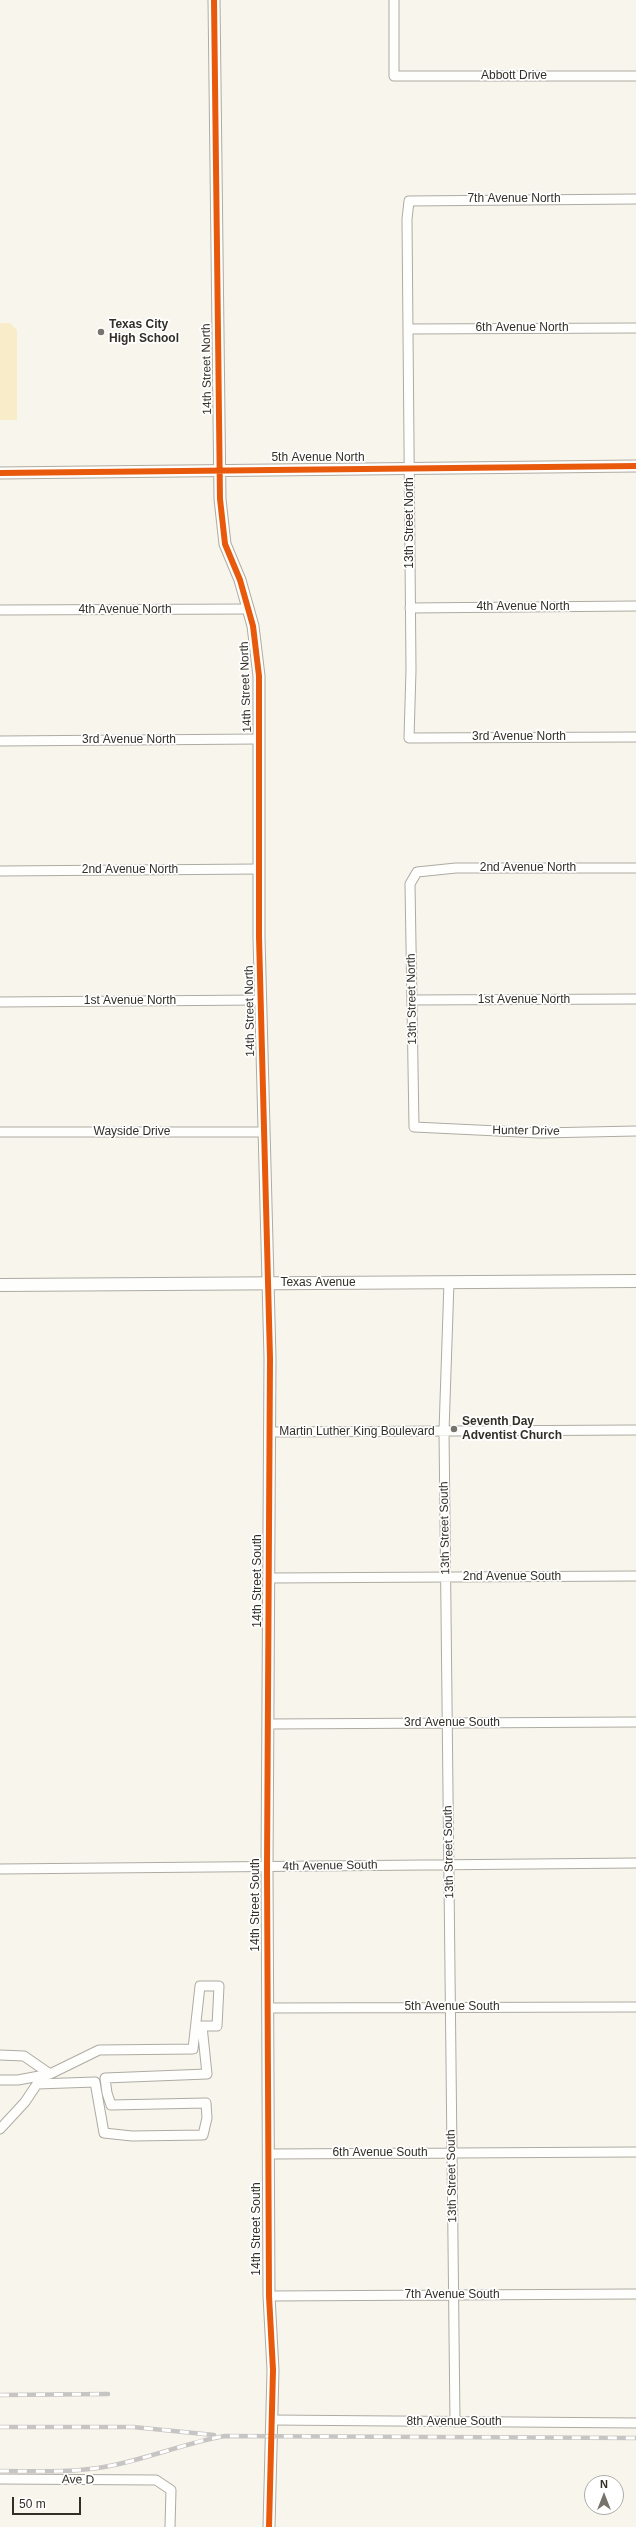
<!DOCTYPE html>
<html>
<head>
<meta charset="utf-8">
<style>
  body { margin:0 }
  #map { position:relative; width:636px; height:2527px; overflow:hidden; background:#f8f5ec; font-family:Arial,sans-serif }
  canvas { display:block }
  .north { position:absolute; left:584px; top:2475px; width:40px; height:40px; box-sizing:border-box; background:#fff; border:1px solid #adaca9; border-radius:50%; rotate:0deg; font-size:11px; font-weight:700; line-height:16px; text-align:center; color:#322f27 }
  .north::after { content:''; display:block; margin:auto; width:14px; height:18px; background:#77746c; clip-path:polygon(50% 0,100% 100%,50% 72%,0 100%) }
  .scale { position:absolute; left:12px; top:2497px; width:69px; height:18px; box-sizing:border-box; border:2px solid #322f27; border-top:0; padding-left:5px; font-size:12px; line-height:14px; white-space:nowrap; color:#322f27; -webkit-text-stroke:3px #fff; paint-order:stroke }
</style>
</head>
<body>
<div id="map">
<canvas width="636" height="2527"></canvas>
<div class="north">N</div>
<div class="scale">50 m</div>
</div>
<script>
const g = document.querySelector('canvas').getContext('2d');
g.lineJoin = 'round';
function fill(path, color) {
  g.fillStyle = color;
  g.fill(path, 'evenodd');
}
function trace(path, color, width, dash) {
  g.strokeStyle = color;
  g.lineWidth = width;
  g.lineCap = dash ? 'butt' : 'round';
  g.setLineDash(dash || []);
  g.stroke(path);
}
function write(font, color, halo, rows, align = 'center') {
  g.font = font + ' Arial,sans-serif';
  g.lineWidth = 3.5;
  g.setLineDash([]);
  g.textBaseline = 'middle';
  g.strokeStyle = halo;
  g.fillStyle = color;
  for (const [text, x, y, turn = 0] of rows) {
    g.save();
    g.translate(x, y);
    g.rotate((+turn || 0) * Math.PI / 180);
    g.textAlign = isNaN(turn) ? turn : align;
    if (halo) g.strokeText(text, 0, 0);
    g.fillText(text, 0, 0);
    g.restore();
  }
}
fill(new Path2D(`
  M0 323H10L17 330V420H0Z`), '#f9edc9');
const minor = new Path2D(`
  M394 0V76H636
  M636 199 409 201 407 219 411 670 409 738 636 737
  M408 329 636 328
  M410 608 636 606
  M0 610 249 609
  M0 741 259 739
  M636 868H456L417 872 410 884 414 1127 540 1133 636 1131
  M0 871 259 869
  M412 1000 636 999
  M0 1002 261 1000
  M0 1132H264
  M449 1282 444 1431 455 2422
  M269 1432 636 1430
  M269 1578 636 1576
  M268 1724 636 1722
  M0 1869 636 1863
  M267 2008 636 2007
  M0 2055 24 2056 50 2074
  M0 2080H18L50 2074 99 2050 193 2049 200 1986H219L217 2026H202L207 2074 105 2078 107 2093 111 2105 206 2103 207 2118 203 2135 132 2136 104 2133 95 2082 37 2084 25 2102 0 2129
  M268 2154 636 2152
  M269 2296 636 2294
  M272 2420 636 2423
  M0 2479 156 2480 171 2490 170 2527`);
const tertiary = new Path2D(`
  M214 0 220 499 225 544 240 580 253 626 259 676V937L270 1358 267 1867 269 2296 273 2370 269 2527
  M0 473 636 466`);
const secondary = new Path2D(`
  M0 1285 636 1281`);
trace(minor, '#aeaba3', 11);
trace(tertiary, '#aeaba3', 13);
trace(secondary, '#aeaba3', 14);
trace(minor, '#fefefc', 9);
trace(tertiary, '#fefefc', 11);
trace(secondary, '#fefefc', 12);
const rail = new Path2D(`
  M0 2395 108 2394
  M0 2427H133L214 2435
  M0 2471C34 2471 70 2473 104 2467 145 2460 184 2443 225 2436L636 2438`);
trace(rail, '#c7c5c3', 4.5);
trace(rail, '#fff', 3, [9]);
trace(new Path2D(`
  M214 0 220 499 225 544 240 580 253 626 259 676V937L270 1358 267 1867 269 2296 273 2370 269 2527
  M0 473 636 466`), '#e8590c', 6);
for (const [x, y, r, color] of [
  [101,332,4,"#77746c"],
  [454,1429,4,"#77746c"]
]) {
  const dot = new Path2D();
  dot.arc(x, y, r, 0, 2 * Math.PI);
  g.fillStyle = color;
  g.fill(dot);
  trace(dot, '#fff', 1.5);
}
write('12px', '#322f27', '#fff', [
  ["Abbott Drive",514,76],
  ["7th Avenue North",514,199],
  ["6th Avenue North",522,328],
  ["14th Street North",207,369,-91],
  ["5th Avenue North",318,458],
  ["13th Street North",410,523,-90],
  ["4th Avenue North",523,607],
  ["4th Avenue North",125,610],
  ["14th Street North",246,687,-92],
  ["3rd Avenue North",519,737],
  ["3rd Avenue North",129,740],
  ["2nd Avenue North",528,868],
  ["2nd Avenue North",130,870],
  ["13th Street North",412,999,-91],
  ["1st Avenue North",524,1000],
  ["1st Avenue North",130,1001],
  ["14th Street North",250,1011,-91],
  ["Hunter Drive",526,1131,1],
  ["Wayside Drive",132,1132],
  ["Texas Avenue",318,1283],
  ["Martin Luther King Boulevard",357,1432],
  ["13th Street South",445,1528,-91],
  ["2nd Avenue South",512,1577],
  ["14th Street South",258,1581,-90],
  ["3rd Avenue South",452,1723],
  ["13th Street South",449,1852,-91],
  ["4th Avenue South",330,1866,-1],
  ["14th Street South",256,1905,-90],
  ["5th Avenue South",452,2007],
  ["6th Avenue South",380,2153],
  ["13th Street South",452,2176,-91],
  ["14th Street South",257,2229,-90],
  ["7th Avenue South",452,2295],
  ["8th Avenue South",454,2422],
  ["Ave D",78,2480,1]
]);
write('bold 12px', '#322f27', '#fff', [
  ["Texas City",109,325],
  ["High School",109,339],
  ["Seventh Day",462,1422],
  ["Adventist Church",462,1436]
], 'left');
</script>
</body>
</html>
